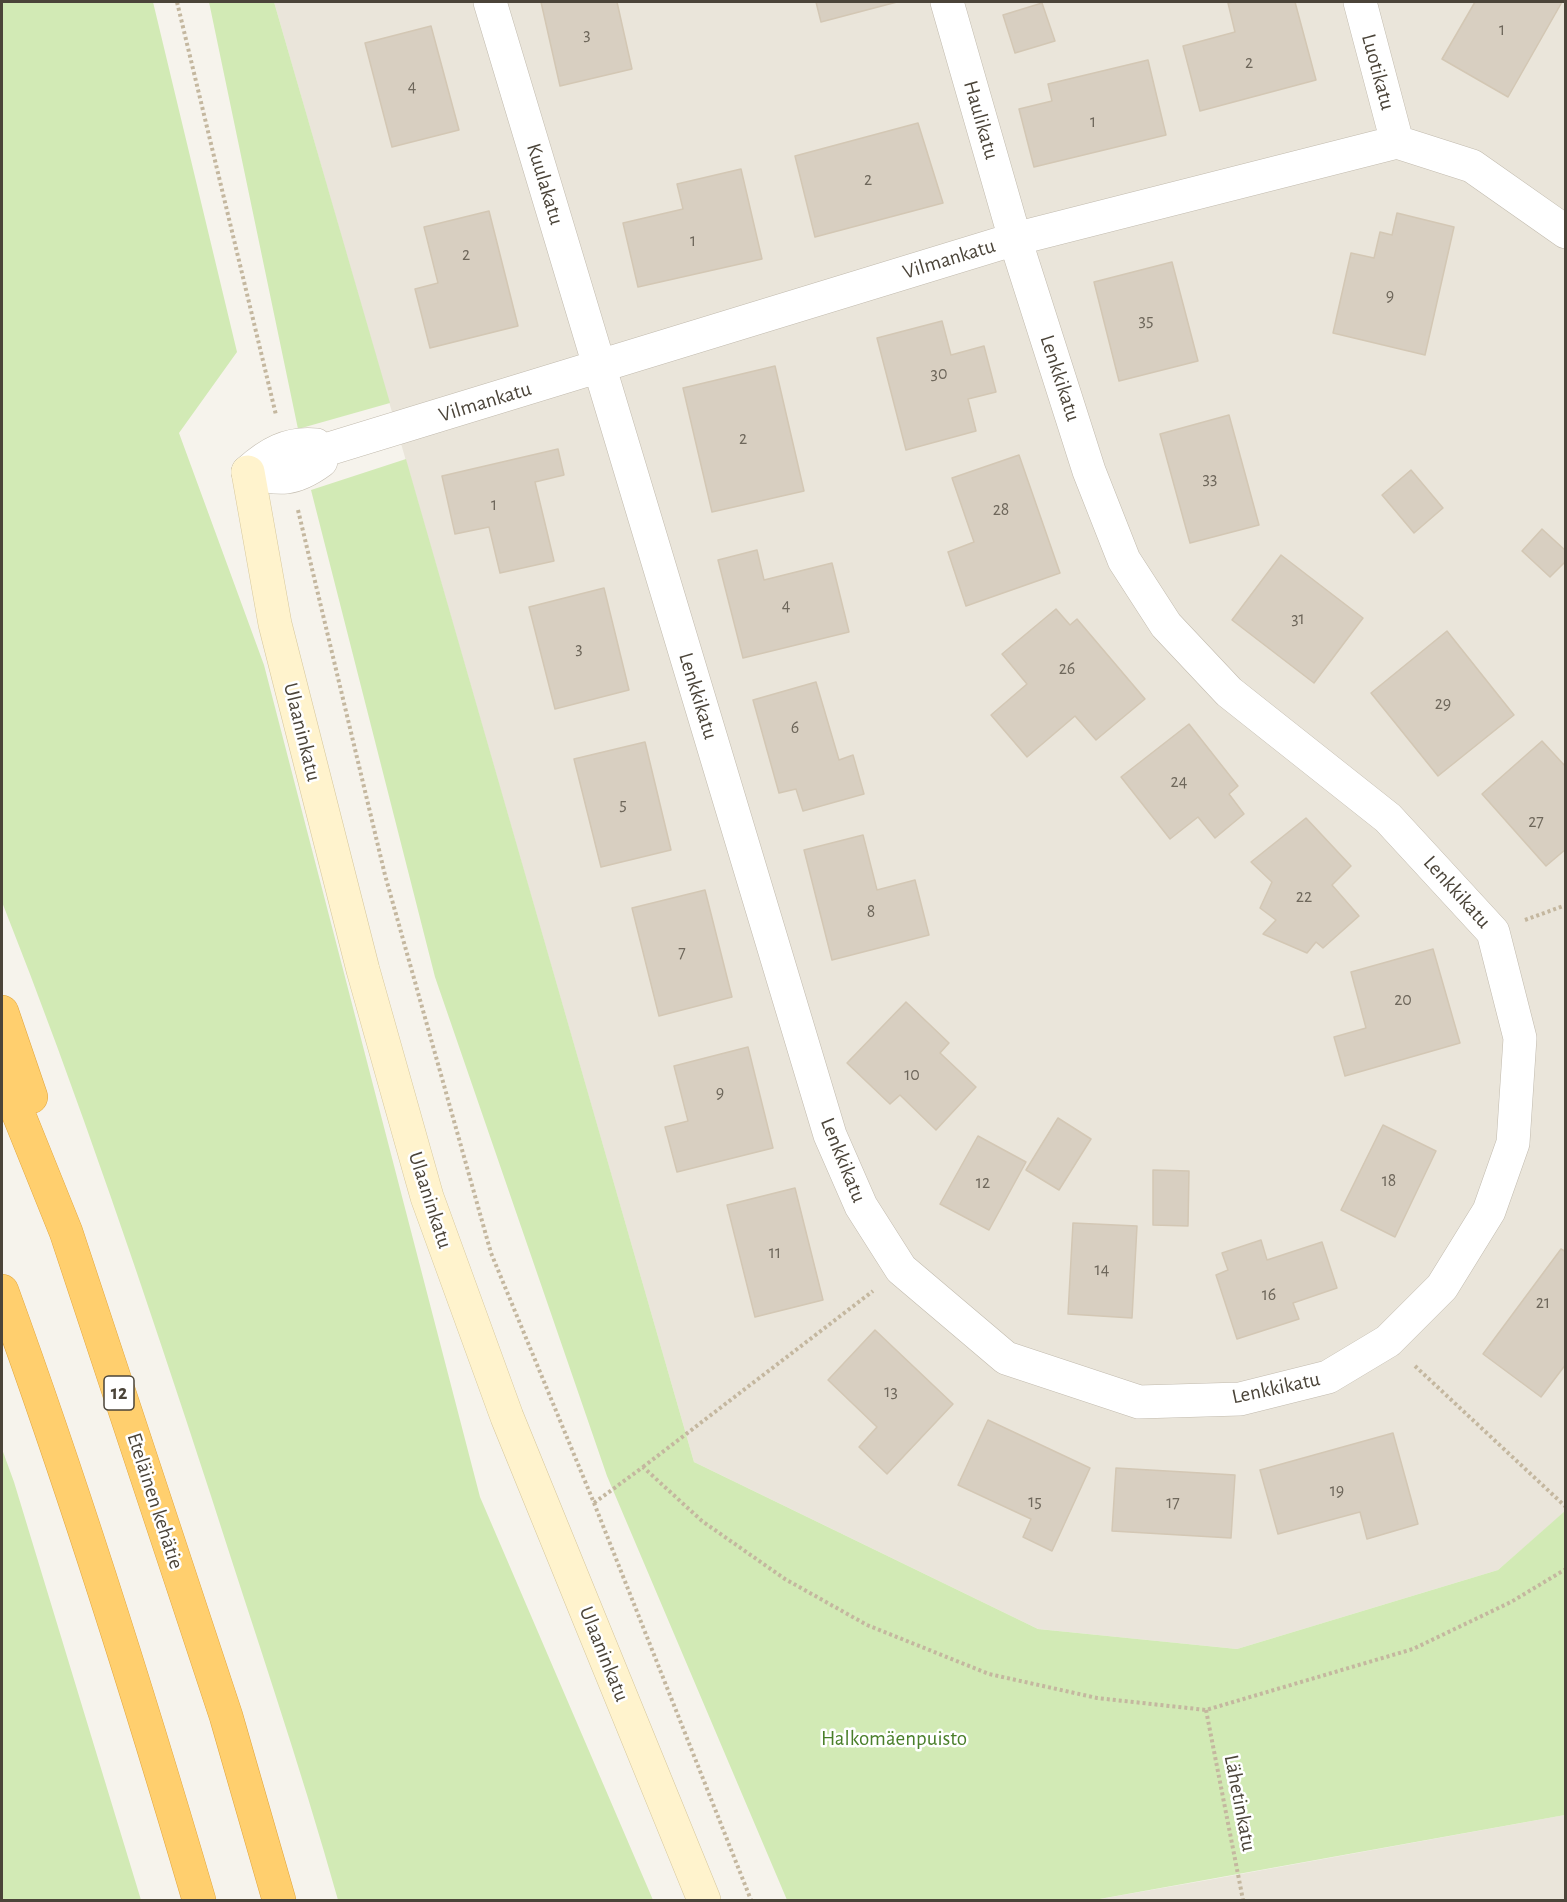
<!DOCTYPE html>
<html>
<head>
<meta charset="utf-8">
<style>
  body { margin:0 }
  #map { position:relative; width:1567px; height:1902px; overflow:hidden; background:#f6f3ec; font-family:"Alegreya Sans",sans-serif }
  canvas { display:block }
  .frame { position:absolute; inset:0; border:3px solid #4b4439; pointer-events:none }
</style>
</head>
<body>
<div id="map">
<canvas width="1567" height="1902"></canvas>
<div class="frame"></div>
</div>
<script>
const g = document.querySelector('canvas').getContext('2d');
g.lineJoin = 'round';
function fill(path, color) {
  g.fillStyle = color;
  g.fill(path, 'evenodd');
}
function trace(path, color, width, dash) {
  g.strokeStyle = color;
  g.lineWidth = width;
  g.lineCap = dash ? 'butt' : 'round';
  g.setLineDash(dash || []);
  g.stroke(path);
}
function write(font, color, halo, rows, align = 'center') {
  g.font = font + ' "Alegreya Sans",sans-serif';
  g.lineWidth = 5;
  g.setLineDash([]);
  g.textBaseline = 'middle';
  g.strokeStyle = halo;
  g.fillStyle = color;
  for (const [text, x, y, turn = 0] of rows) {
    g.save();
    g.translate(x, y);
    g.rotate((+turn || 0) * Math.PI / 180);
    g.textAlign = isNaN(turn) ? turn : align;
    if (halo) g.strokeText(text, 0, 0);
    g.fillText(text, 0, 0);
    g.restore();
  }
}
fill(new Path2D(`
  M274 2H1565L1566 1511 1498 1570 1237 1649 1038 1629 694 1462Z
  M1565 1815V1900H1094L1208 1880Z`), '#eae5da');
fill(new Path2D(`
  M2 2H153L237 352 179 433 264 665 480 1497 653 1900H338C300 1764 254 1631 211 1496 146 1297 79 1097 2 902Z
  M209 2H274L390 403 298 429Z
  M406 459 694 1462 1038 1629 1237 1649 1498 1570 1565 1511V1815L1094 1900H787L607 1476 435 977 311 490Z
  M2 1449 14 1482 141 1900H2Z`), '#d2eab5');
const building = new Path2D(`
  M541 2H617L632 69 560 86Z
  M816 2H897L821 22Z
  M1234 2H1295L1316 80 1200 111 1183 46 1235 32 1228 3Z
  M1475 2H1562L1508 97 1442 59Z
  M1042 3 1055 41 1015 53 1003 15Z
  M431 26 459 130 392 147 365 43Z
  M1148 60 1166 135 1034 167 1019 109 1052 101 1048 84Z
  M918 123 943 203 815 237 795 156Z
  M741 169 762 259 638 287 623 223 683 209 677 184Z
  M489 211 518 326 430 348 415 289 438 283 424 227Z
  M1397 213 1454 227 1425 355 1333 333 1351 253 1374 258 1380 232 1392 235Z
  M1172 262 1198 361 1119 381 1094 282Z
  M942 321 951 355 984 346 996 392 968 399 976 431 906 450 877 338Z
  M775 366 804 491 712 512 683 388Z
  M1229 415 1259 525 1190 543 1160 434Z
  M558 449 564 475 535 482 554 561 500 573 489 527 455 534 442 476Z
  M1019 455 1060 573 966 606 948 552 974 542 952 478Z
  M1411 470 1443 508 1414 533 1382 495Z
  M1542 529 1566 551V561L1550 577 1522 551Z
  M757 550 764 580 832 563 849 632 743 658 718 560Z
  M1281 555 1363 618 1314 683 1232 620Z
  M604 588 629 690 555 709 529 607Z
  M1056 609 1070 625 1077 619 1145 699 1096 740 1075 716 1027 757 991 715 1027 684 1002 654Z
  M1447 631 1514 715 1438 776 1371 693Z
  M816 682 839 760 853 755 864 794 803 811 796 789 779 793 753 700Z
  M1189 724 1238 786 1229 794 1244 814 1215 838 1198 817 1170 839 1121 777Z
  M1542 741 1566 767V849L1546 866 1482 794Z
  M645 742 671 850 601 867 574 759Z
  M1306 818 1351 866 1332 885 1359 916 1323 948 1316 942 1307 953 1263 934 1276 920 1260 908 1272 882 1251 862Z
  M863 835 877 890 915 880 929 935 832 960 804 850Z
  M705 890 732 997 659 1016 632 908Z
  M1433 949 1460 1043 1345 1076 1334 1037 1366 1028 1351 972Z
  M906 1002 949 1043 940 1053 976 1087 936 1130 900 1095 890 1104 847 1063Z
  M748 1047 773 1148 677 1172 665 1127 688 1121 674 1066Z
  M1058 1118 1091 1139 1059 1190 1026 1170Z
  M1383 1125 1436 1151 1395 1237 1341 1210Z
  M978 1136 1026 1162 989 1230 940 1204Z
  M1153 1170 1189 1171 1188 1226 1153 1225Z
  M795 1188 823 1300 755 1317 727 1205Z
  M1073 1223 1137 1226 1132 1318 1068 1314Z
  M1261 1240 1267 1260 1322 1242 1337 1288 1293 1303 1299 1319 1237 1339 1216 1275 1228 1270 1222 1253Z
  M1561 1249 1566 1252V1364L1541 1397 1483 1354Z
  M875 1330 953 1404 887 1474 859 1447 877 1427 828 1380Z
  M988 1420 1090 1468 1052 1551 1023 1537 1031 1519 958 1485Z
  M1393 1433 1418 1524 1367 1539 1360 1512 1278 1534 1260 1470Z
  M1116 1468 1235 1475 1231 1538 1112 1531Z`);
fill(building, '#d8cfc1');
trace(building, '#d3c7b4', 1.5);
const street = new Path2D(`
  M490 2 830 1135 861 1206 901 1269 1006 1358 1139 1402 1240 1399 1328 1377 1388 1341 1442 1287 1489 1211 1513 1143 1520 1038 1493 932 1388 818 1229 692 1166 625 1124 560 1089 471 1015 239 947 2
  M1360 2 1397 142
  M322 451 1015 239 1397 142 1472 166 1566 232
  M248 472C279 480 294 481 321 461L322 451
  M248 472C268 454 288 442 316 445L322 451`);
const secondary = new Path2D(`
  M248 472 275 624 363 970 427 1197 507 1417 704 1900`);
const highway = new Path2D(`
  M2 1012 31 1097
  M2 1073 66 1232 226 1716 279 1900
  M2 1291C75 1492 139 1695 199 1900`);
trace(street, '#c2bbae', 34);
trace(secondary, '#d6c79b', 34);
trace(highway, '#e0a43c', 34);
trace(new Path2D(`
  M177 2 276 415
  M298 510 385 875 491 1253 594 1503 751 1900
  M1525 920 1566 905
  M1415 1366 1566 1507
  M643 1467 873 1291
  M594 1503 643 1467 702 1521 785 1579 867 1625 989 1674 1097 1698 1206 1710 1413 1649 1511 1602 1566 1569
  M1206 1710 1243 1900`), '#c4b79f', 4, [3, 3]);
trace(street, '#fff', 33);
trace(secondary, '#fff3cd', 33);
trace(highway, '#ffcf6e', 33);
write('18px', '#6e675b', null, [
  ["1",1502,30],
  ["3",587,35],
  ["2",1249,63],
  ["4",412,87],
  ["1",1093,122],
  ["2",868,180],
  ["1",693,241],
  ["2",466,255],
  ["9",1390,296],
  ["35",1146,321],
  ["30",939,374],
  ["2",743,439],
  ["33",1210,479],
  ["1",494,505],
  ["28",1001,510],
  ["4",786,606],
  ["31",1298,619],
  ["3",579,649],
  ["26",1067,669],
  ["29",1443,704],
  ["6",795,728],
  ["24",1179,782],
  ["5",623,805],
  ["27",1536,822],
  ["22",1304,897],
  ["8",871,912],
  ["7",682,953],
  ["20",1403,1000],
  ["10",912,1075],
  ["9",720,1093],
  ["18",1389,1181],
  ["12",983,1183],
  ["11",775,1253],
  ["14",1102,1270],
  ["16",1269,1295],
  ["21",1543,1303],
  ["13",891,1392],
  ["19",1337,1491],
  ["15",1035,1502],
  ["17",1173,1503]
]);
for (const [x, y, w] of [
  [119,1393,30]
]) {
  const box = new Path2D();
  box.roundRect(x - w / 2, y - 17, w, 34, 4.5);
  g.fillStyle = '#fff';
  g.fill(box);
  trace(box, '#4b4439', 1.5);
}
write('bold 20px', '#4b4439', null, [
  ["12",119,1393]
]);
write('21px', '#4b4439', '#fff', [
  ["Luotikatu",1378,72,75],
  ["Haulikatu",981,120,74],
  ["Kuulakatu",545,184,73],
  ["Vilmankatu",949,259,-17],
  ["Lenkkikatu",1060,378,72],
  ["Vilmankatu",485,402,-17],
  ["Lenkkikatu",698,696,73],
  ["Ulaaninkatu",302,732,76],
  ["Lenkkikatu",1457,892,48],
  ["Lenkkikatu",843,1160,68],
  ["Ulaaninkatu",430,1200,72],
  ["Lenkkikatu",1276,1388,-12],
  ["Eteläinen kehätie",155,1501,72],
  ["Ulaaninkatu",604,1654,68],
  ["Lähetinkatu",1240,1803,79]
]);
write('21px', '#4a7f2a', '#fff', [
  ["Halkomäenpuisto",894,1739]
]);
</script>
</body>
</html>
